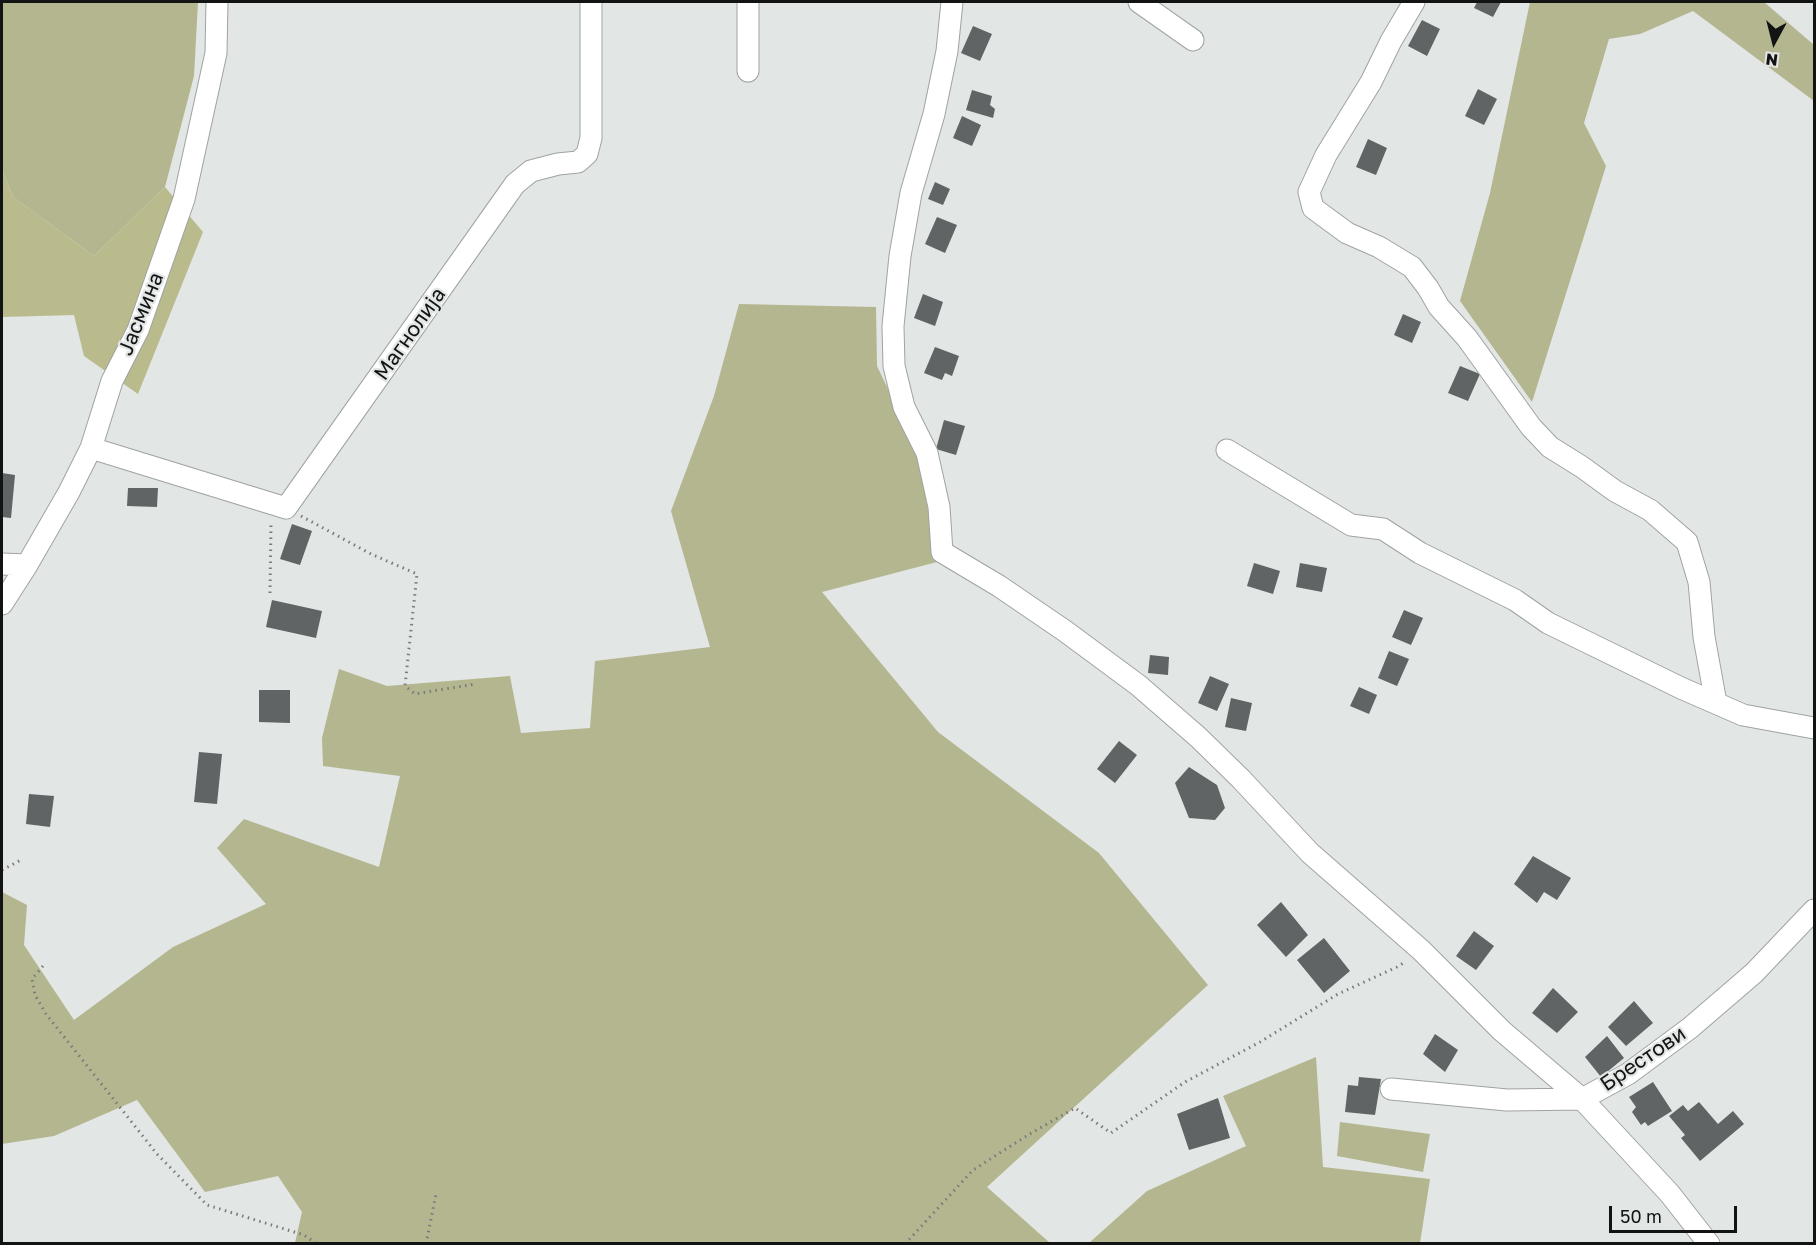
<!DOCTYPE html>
<html>
<head>
<meta charset="utf-8">
<style>
  body { margin:0 }
  #map { position:relative; width:1816px; height:1245px; overflow:hidden; background:#e2e6e4; font-family:"Golos Text",sans-serif }
  canvas { display:block }
  .frame { position:absolute; inset:0; border:3px solid #121413; pointer-events:none }
  .north { position:absolute; left:1744px; top:12px; width:60px; height:60px; -webkit-text-stroke:4px #e2e6e4; paint-order:stroke; rotate:187deg; font-size:16px; font-weight:700; line-height:24px; text-align:center; color:#121413 }
  .north::after { content:''; display:block; margin:auto; width:21px; height:27px; background:#121413; clip-path:polygon(50% 0,100% 100%,50% 72%,0 100%) }
  .scale { position:absolute; left:1609px; top:1206px; width:128px; height:27px; box-sizing:border-box; border:3px solid #121413; border-top:0; padding-left:8px; font-size:18px; line-height:21px; white-space:nowrap; color:#121413; -webkit-text-stroke:4px #e2e6e4; paint-order:stroke }
</style>
</head>
<body>
<div id="map">
<canvas width="1816" height="1245"></canvas>
<div class="frame"></div>
<div class="north">N</div>
<div class="scale">50 m</div>
</div>
<script>
const g = document.querySelector('canvas').getContext('2d');
g.lineJoin = 'round';
function fill(path, color) {
  g.fillStyle = color;
  g.fill(path, 'evenodd');
}
function trace(path, color, width, dash) {
  g.strokeStyle = color;
  g.lineWidth = width;
  g.lineCap = dash ? 'butt' : 'round';
  g.setLineDash(dash || []);
  g.stroke(path);
}
function write(font, color, halo, rows, align = 'center') {
  g.font = font + ' "Golos Text",sans-serif';
  g.lineWidth = 4.5;
  g.setLineDash([]);
  g.textBaseline = 'middle';
  g.strokeStyle = halo;
  g.fillStyle = color;
  for (const [text, x, y, turn = 0] of rows) {
    g.save();
    g.translate(x, y);
    g.rotate((+turn || 0) * Math.PI / 180);
    g.textAlign = isNaN(turn) ? turn : align;
    if (halo) g.strokeText(text, 0, 0);
    g.fillText(text, 0, 0);
    g.restore();
  }
}
fill(new Path2D(`
  M2 2H198L194 76 165 187 94 256 13 197 2 170Z
  M1530 2H1764L1814 45V101L1693 11 1640 34 1609 39 1584 123 1606 166 1532 402 1460 301 1490 193Z
  M739 304 876 307 877 366 918 452 937 562 822 592 938 732 1099 853 1208 985 987 1187 1050 1243H295L302 1212 278 1176 205 1192 137 1100 54 1136 2 1144V892L27 905 24 945 74 1020 173 947 266 904 217 848 244 819 379 867 400 776 323 766 322 738 339 669 387 686 510 676 521 733 590 728 595 661 710 647 671 511 714 396Z
  M1316 1057 1323 1167 1430 1179 1420 1243H1089L1147 1191 1246 1146 1223 1096Z
  M1340 1122 1430 1134 1423 1172 1337 1156Z`), '#b4b690');
fill(new Path2D(`
  M2 170 13 197 94 256 165 187 203 232 138 394 84 356 74 315 2 317Z`), '#b9bb8c');
fill(new Path2D(`
  M1477 2H1501L1493 17 1474 8Z
  M1422 20 1440 29 1427 56 1408 46Z
  M973 26 992 34 980 61 961 53Z
  M1478 89 1497 99 1484 125 1465 116Z
  M972 90 992 96 990 105 995 109 993 118 966 110Z
  M962 116 981 125 972 146 953 138Z
  M1368 139 1387 148 1376 175 1356 167Z
  M935 182 950 189 943 205 928 199Z
  M937 217 957 225 945 253 925 244Z
  M923 294 943 302 935 326 914 318Z
  M1403 314 1421 322 1412 343 1394 335Z
  M935 347 959 356 952 376 945 373 942 380 924 373Z
  M1460 366 1480 374 1468 401 1448 393Z
  M944 420 965 426 956 455 936 449Z
  M2 473 15 475 11 518 2 517Z
  M128 488H158L157 507 127 506Z
  M292 524 312 531 300 565 280 559Z
  M1254 563 1280 571 1273 594 1247 586Z
  M1300 563 1327 568 1322 592 1296 587Z
  M272 600 322 611 316 638 266 627Z
  M1404 610 1423 618 1411 645 1392 637Z
  M1389 651 1409 659 1397 686 1378 678Z
  M1150 655 1169 657 1168 675 1148 673Z
  M1210 676 1229 684 1217 711 1198 703Z
  M1359 687 1377 695 1369 714 1350 706Z
  M259 690H290V723L259 722Z
  M1231 698 1252 703 1246 731 1225 727Z
  M1119 741 1137 755 1115 783 1097 769Z
  M199 752 222 754 217 804 194 802Z
  M1189 767 1217 785 1225 808 1215 820 1189 818 1175 783Z
  M29 794 54 796 50 827 26 824Z
  M1533 856 1571 878 1557 900 1544 892 1537 903 1514 884Z
  M1281 902 1308 935 1286 957 1257 925Z
  M1474 931 1494 946 1476 970 1456 956Z
  M1324 938 1350 971 1324 993 1297 960Z
  M1553 988 1578 1012 1557 1033 1532 1013Z
  M1634 1001 1653 1023 1626 1046 1608 1027Z
  M1435 1034 1458 1050 1445 1072 1423 1054Z
  M1607 1036 1624 1058 1601 1077 1585 1057Z
  M1359 1077 1381 1079 1375 1115 1345 1112 1348 1085 1358 1086Z
  M1653 1082 1672 1111 1648 1126 1645 1122 1641 1125 1632 1112 1636 1107 1629 1097Z
  M1218 1098 1230 1138 1189 1150 1177 1114Z
  M1699 1102 1718 1124 1733 1111 1744 1124 1700 1161 1681 1138 1685 1135 1669 1116 1683 1105 1688 1111Z`), '#606464');
const minor = new Path2D(`
  M952 2 947 51 934 114 911 193 900 256 893 326 894 366 904 407 927 453 939 507 942 552 999 586 1065 631 1138 685 1198 737 1241 779 1310 853 1421 950 1502 1031 1582 1099 1670 1194 1709 1244
  M1139 2 1193 40
  M1414 2 1391 41 1371 82 1326 155 1309 192 1313 208 1347 233 1379 247 1412 267 1428 288 1439 307 1467 338 1531 427 1550 447 1582 467 1615 491 1650 510 1687 542 1699 582 1704 637 1716 703
  M748 71V2
  M91 448 286 508 515 184 531 171 558 164 578 162 587 154 591 138V2
  M1227 450 1351 525 1383 529 1420 553 1515 600 1548 623 1681 688 1743 715 1814 728
  M2 564 27 565
  M2 604 27 565 69 492 91 448 112 381 138 330 184 199 216 53 217 2
  M1391 1089 1507 1100 1582 1099 1628 1074 1690 1028 1754 973 1814 910`);
trace(minor, '#9fa3a1', 23);
trace(new Path2D(`
  M301 516 371 554 417 574 405 686 415 694 475 684
  M270 593 271 523
  M2 870 23 859
  M43 966 32 979 35 995 46 1014 157 1154 207 1205 304 1235 317 1244
  M426 1244 436 1194
  M905 1244 973 1170 1028 1135 1075 1108 1111 1133 1185 1082 1260 1042 1338 994 1397 967 1405 962`), '#787b79', 3, [1.5, 4.5]);
trace(minor, '#fff', 21);
write('21px', '#121413', '#e2e6e4', [
  ["Јасмина",141,314,-68],
  ["Магнолија",410,334,-55],
  ["Брестови",1643,1059,-34]
]);
</script>
</body>
</html>
